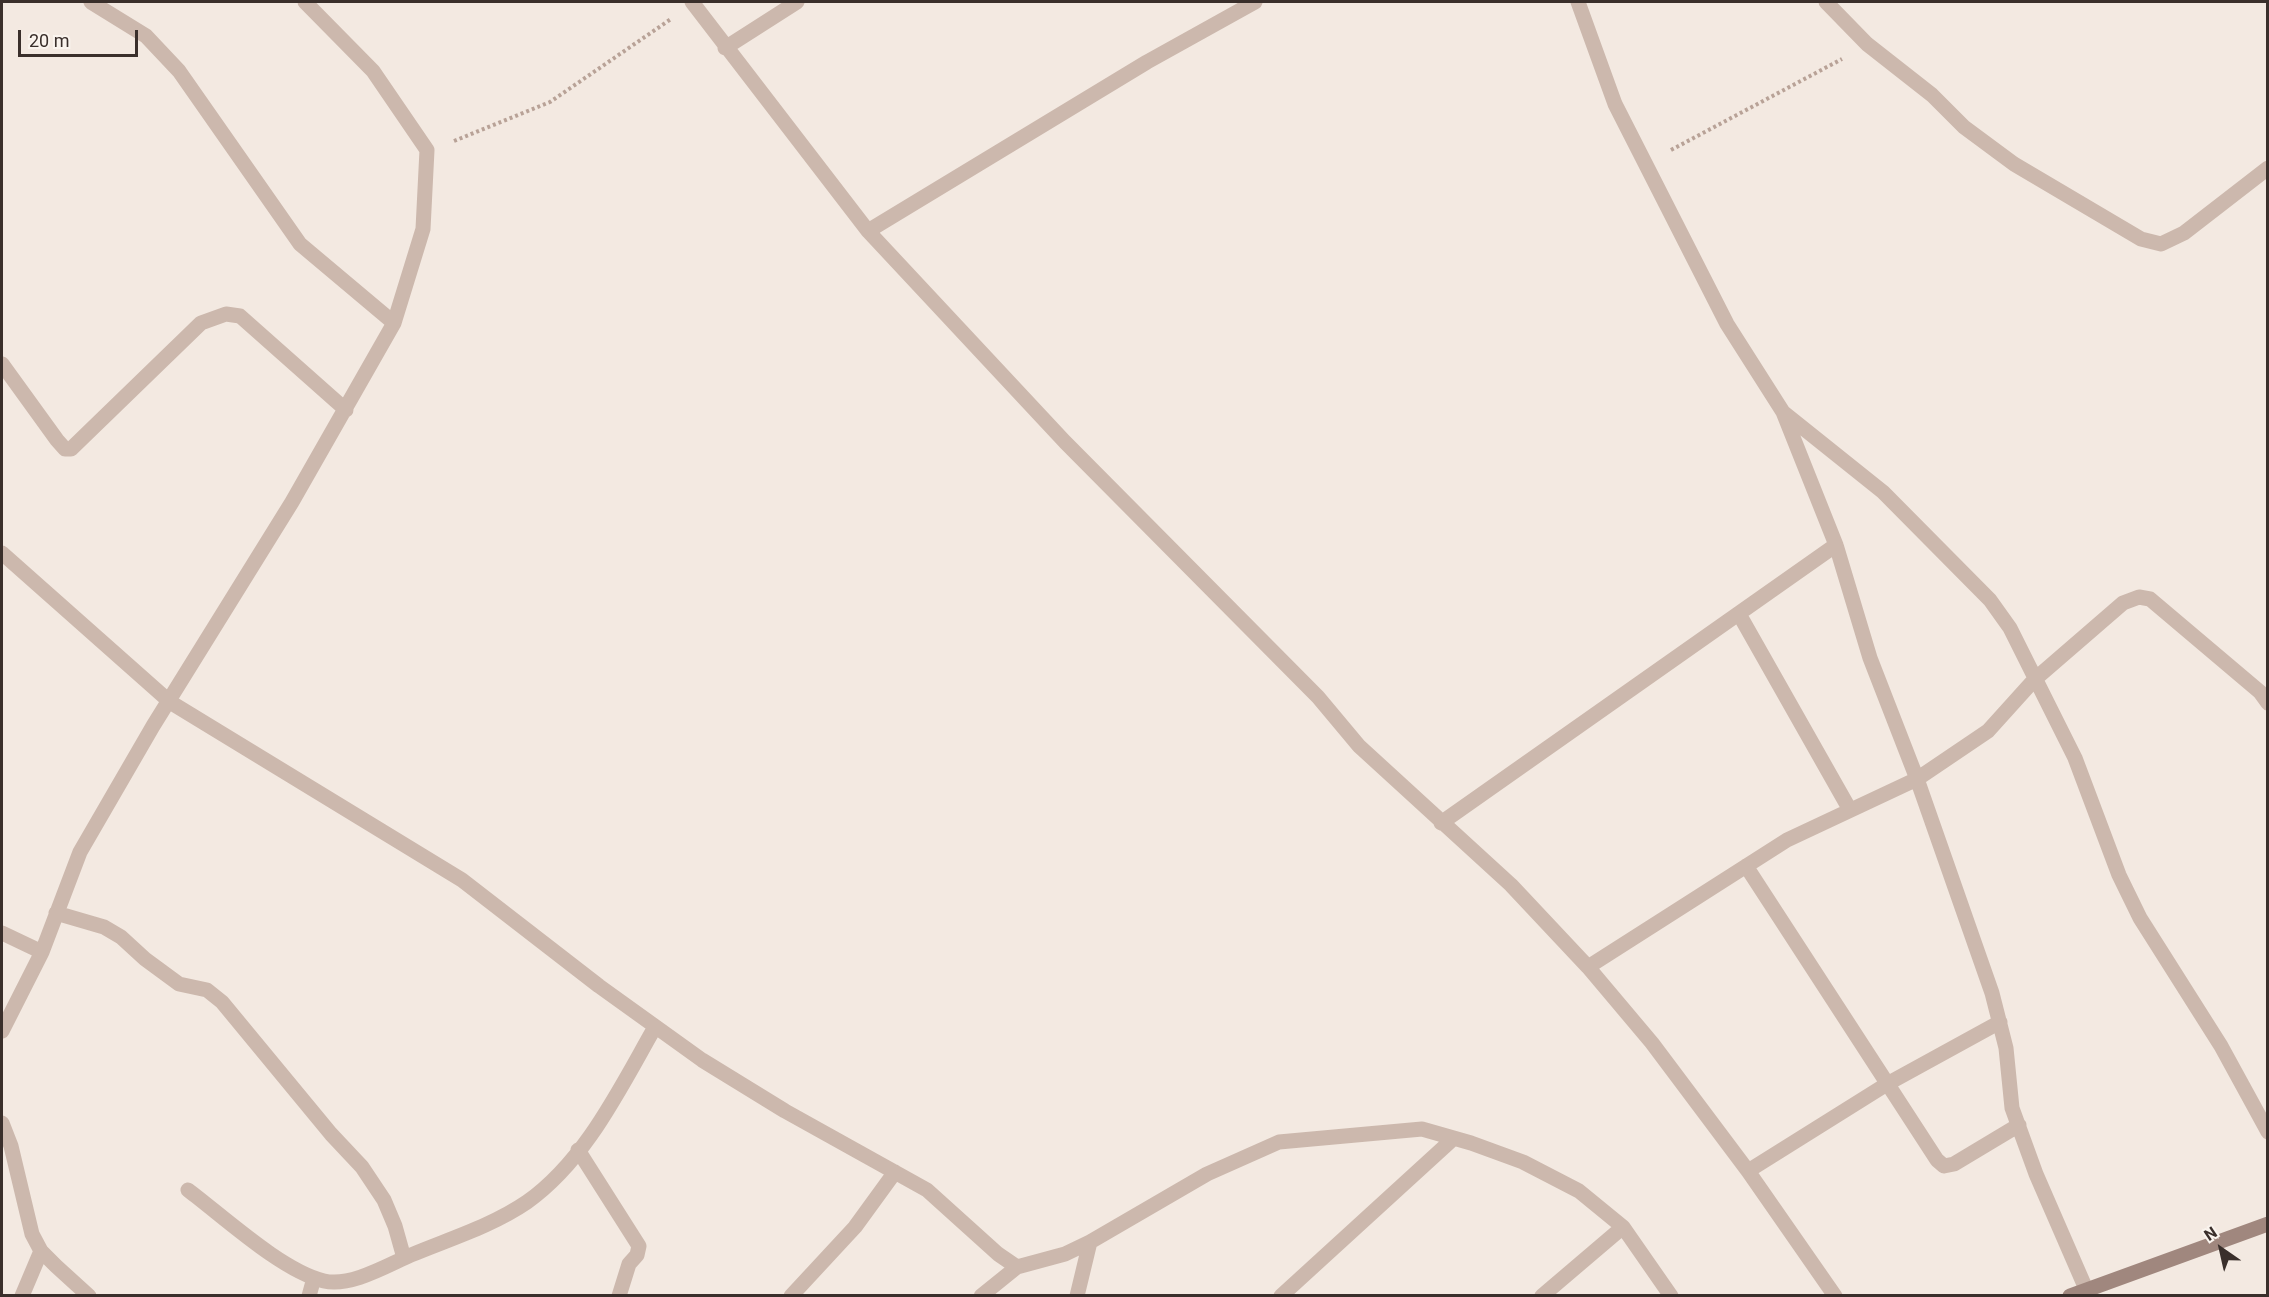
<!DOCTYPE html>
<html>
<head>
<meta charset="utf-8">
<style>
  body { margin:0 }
  #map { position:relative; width:2269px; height:1297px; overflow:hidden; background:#f3e9e1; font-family:Roboto,sans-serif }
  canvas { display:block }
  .frame { position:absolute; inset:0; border:3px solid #3a2f2b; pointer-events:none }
  .north { position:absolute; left:2191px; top:1219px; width:60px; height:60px; -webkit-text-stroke:4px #faf4ee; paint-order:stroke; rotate:326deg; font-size:16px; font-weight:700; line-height:24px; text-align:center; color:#3a2f2b }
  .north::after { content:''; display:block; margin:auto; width:21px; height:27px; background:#3a2f2b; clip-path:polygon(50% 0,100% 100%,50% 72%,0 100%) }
  .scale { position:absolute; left:18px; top:30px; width:120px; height:27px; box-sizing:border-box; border:3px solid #3a2f2b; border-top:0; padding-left:8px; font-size:18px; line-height:21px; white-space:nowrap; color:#3a2f2b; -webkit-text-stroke:4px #faf4ee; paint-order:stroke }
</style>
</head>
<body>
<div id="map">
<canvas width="2269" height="1297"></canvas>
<div class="frame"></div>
<div class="north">N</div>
<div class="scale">20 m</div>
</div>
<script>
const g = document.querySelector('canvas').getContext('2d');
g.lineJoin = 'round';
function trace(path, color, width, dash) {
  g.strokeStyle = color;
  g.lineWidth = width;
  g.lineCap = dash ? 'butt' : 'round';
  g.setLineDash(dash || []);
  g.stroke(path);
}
trace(new Path2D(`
  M454 141 550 102 671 19
  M1671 150 1842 59`), '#b8a297', 4, [3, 3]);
trace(new Path2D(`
  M91 2 146 36 179 71 300 244 394 323
  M692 2 868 231 1065 442 1318 697 1359 746 1511 885 1588 967 1652 1043 1748 1171 1835 1296
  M1578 2 1615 104 1727 324 1783 412 1836 545 1870 658 1917 779 1992 993 2006 1048 2012 1108 2036 1174 2086 1289
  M1826 2 1867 44 1932 95 1964 127 2014 164 2141 239 2161 244 2184 233 2268 168
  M725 48 797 2
  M868 231 1147 62 1255 2
  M2 364 57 440 65 449H71L201 323 226 314 240 316 346 410
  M1783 412 1883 492 1990 600 2010 628 2075 758 2119 875 2140 918 2221 1046 2268 1132
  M2 553 170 702 462 880 599 986 702 1060 785 1111 927 1190 998 1254 1017 1267 1065 1254 1090 1242 1207 1174 1279 1142 1422 1129 1471 1143 1523 1162 1579 1191 1623 1227 1671 1296
  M1739 614 1850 810
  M1441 823 1836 545
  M1746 866 1937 1160 1944 1166 1954 1164 2019 1125
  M56 913 104 927 121 937 145 959 179 984 207 990 222 1002 331 1134 362 1167 384 1200 395 1226 404 1258
  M2 933 42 952
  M1588 967 1787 840 1917 779 1988 731 2034 680 2123 603 2139 597 2150 599 2260 692 2268 703
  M2 1031 42 952 80 852 153 726 292 502 394 323 423 229 427 150 373 71 305 2
  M2 1123 11 1146 32 1234 41 1251 56 1266 89 1296
  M578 1150 639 1246 637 1255 629 1264 619 1296
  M1748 1171 1887 1084 2000 1022
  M188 1190C224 1217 282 1271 324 1281 351 1287 386 1266 411 1255 449 1239 492 1226 527 1202 586 1160 620 1088 655 1027
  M22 1296 41 1251
  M309 1296 314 1278
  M791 1296 855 1227 895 1172
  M981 1296 1017 1267
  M1077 1296 1090 1242
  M1281 1296 1454 1138
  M1542 1296 1623 1227`), '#ccb8ad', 15);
trace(new Path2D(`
  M2070 1296 2268 1224`), '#a0877e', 15);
</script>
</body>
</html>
